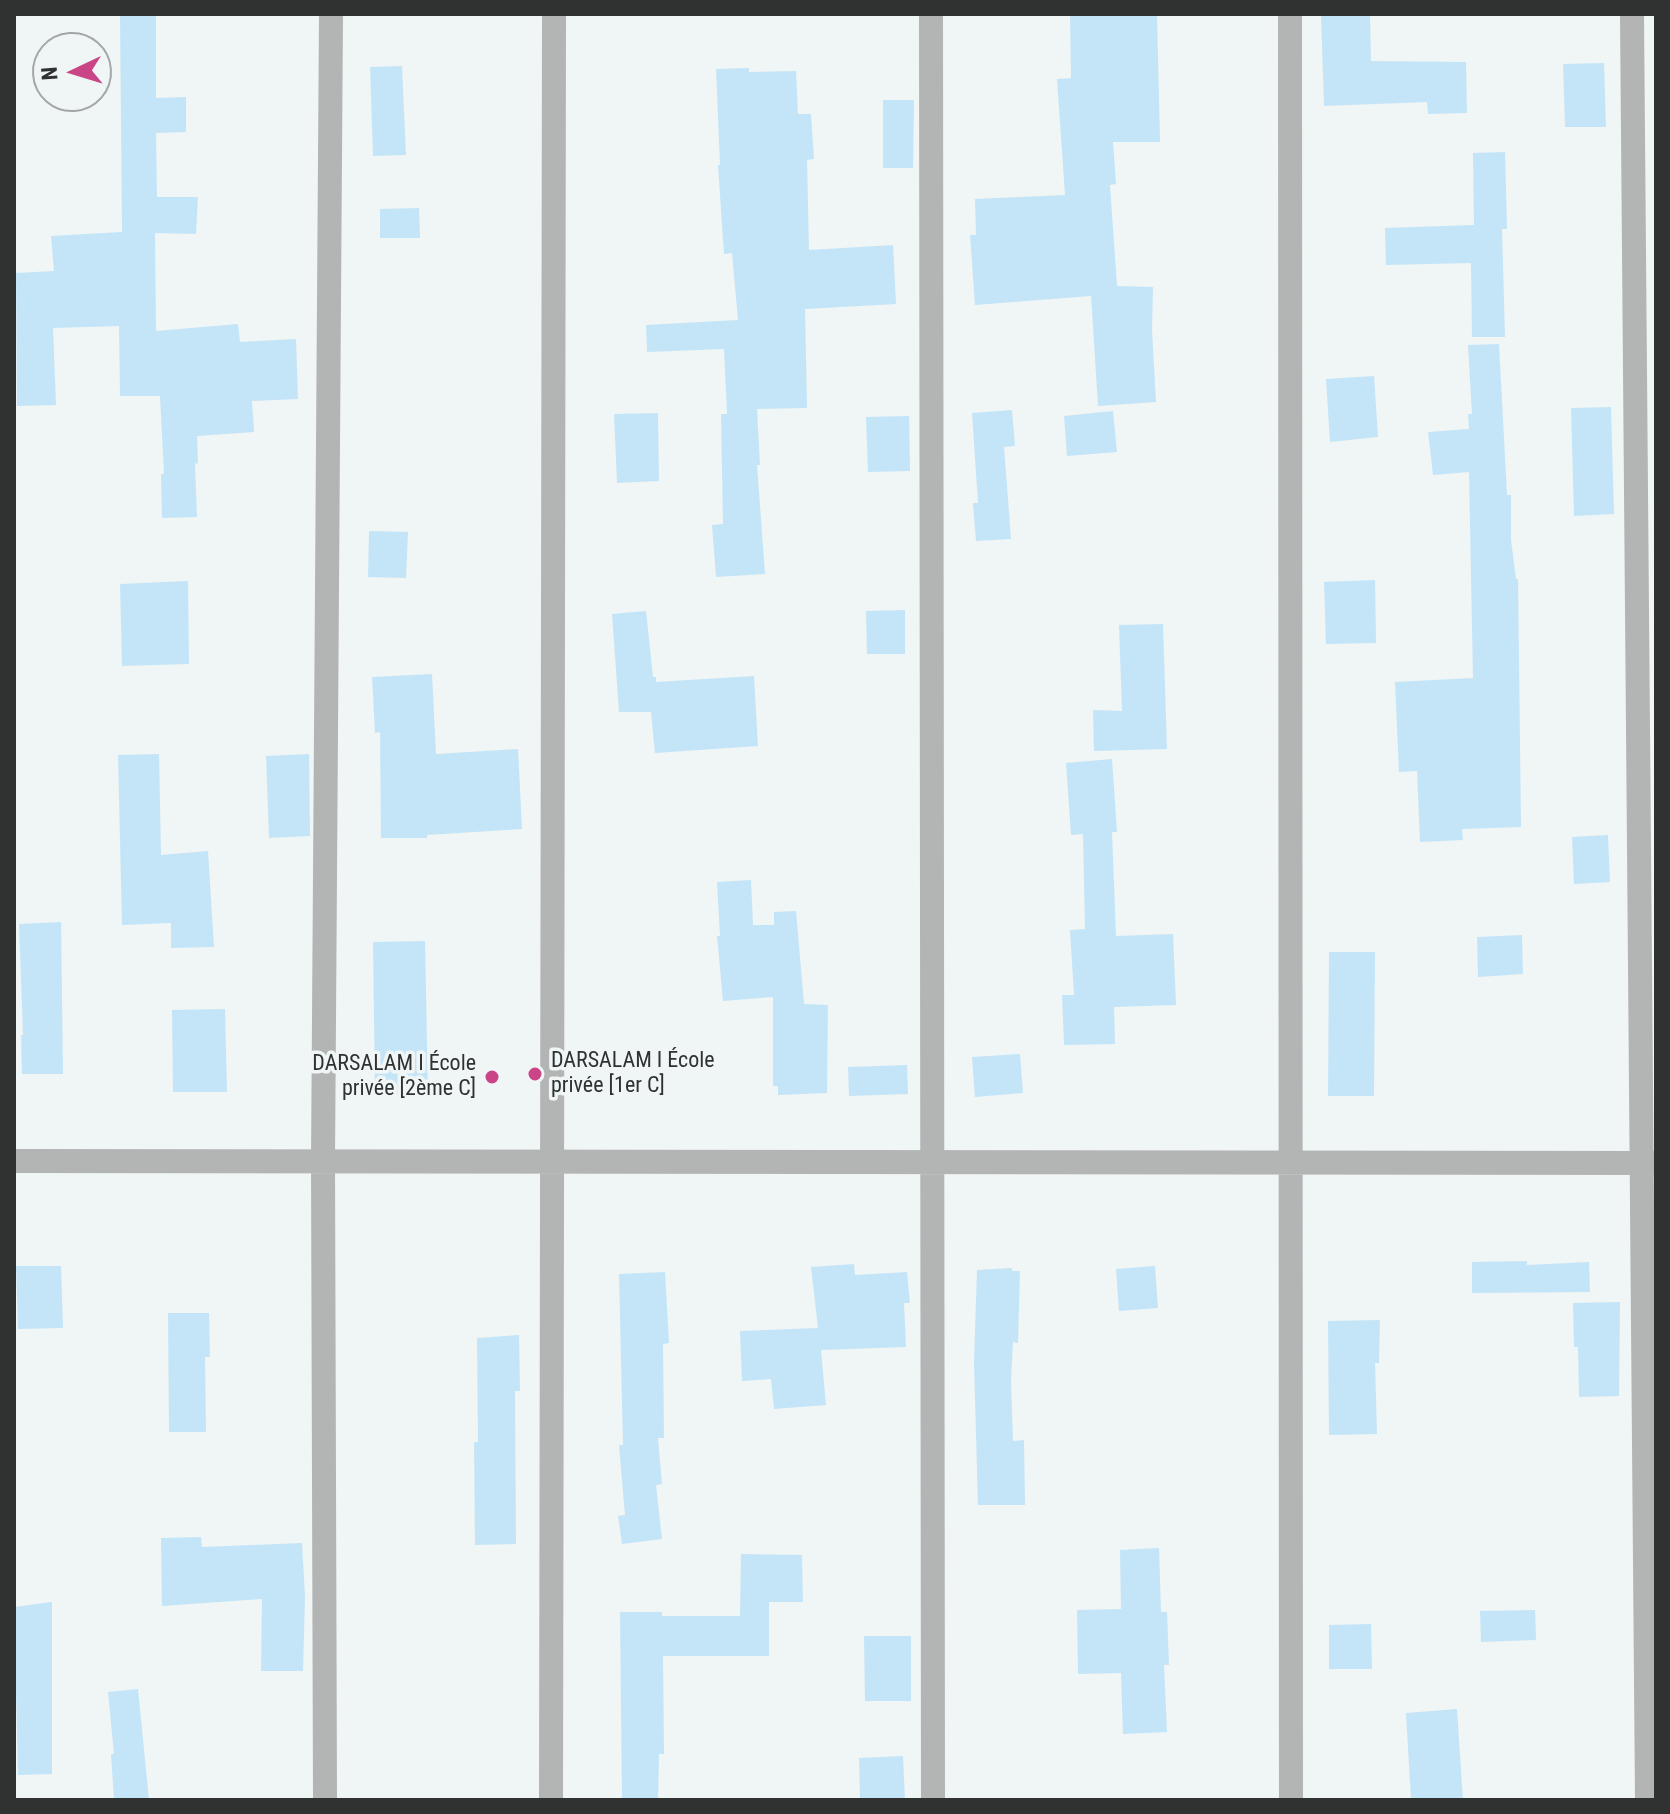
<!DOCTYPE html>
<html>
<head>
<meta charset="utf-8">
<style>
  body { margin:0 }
  #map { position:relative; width:1670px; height:1814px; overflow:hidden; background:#f0f5f5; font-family:"Roboto Condensed",sans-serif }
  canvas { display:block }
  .frame { position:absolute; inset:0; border:16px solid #303232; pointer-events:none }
  .north { position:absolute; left:32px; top:32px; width:80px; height:80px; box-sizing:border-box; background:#f0f5f5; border:2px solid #a3a7a7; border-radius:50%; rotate:266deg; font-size:22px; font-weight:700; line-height:32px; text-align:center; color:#303232 }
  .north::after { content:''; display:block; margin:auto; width:28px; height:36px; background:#ca4588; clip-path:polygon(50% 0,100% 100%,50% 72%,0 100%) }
</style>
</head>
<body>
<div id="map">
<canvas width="1670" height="1814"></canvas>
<div class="frame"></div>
<div class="north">N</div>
</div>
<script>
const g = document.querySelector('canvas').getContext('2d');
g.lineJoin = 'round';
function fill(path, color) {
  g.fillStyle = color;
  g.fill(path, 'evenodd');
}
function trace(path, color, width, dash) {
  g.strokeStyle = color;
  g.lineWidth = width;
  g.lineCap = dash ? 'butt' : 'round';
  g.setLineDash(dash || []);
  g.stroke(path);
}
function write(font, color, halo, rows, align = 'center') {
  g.font = font + ' "Roboto Condensed",sans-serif';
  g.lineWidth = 7;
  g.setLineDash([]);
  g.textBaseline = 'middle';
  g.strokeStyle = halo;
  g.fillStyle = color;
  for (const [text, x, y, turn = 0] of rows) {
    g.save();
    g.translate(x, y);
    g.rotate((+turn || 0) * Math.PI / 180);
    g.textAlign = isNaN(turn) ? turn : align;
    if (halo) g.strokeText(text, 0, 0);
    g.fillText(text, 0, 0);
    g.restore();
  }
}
fill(new Path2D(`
  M120 14H156V98L186 97V132L156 133 157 197H198L196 234 155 233 156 331 238 324 240 342 296 339 298 399 252 401 254 432 197 436 198 463 195 464 197 517 162 518 161 474H164L160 396H120L119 326 53 328 56 405 17 406 16 273 54 271 51 236 122 232Z
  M1070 14H1157L1160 142H1113L1116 184 1110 185 1117 286 1153 287 1152 330 1156 402 1098 406 1091 296 975 305 970 235H976L975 199 1065 195 1057 79 1071 78Z
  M1321 14H1370L1371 61 1466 62 1467 113 1428 114 1427 102 1324 106Z
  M1604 63 1606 127H1565L1563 64Z
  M402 66 406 155 373 156 370 67Z
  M749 68V72L796 71 798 114H811L814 159 807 160 809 250 893 245 896 304 805 309 807 408 757 409 760 465H757L765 574 716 577 712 525 723 524 721 414H727L724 349 647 352 646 325 738 320 732 253 724 254 718 165H720L716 69Z
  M883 100H914L913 168H883Z
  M1505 152 1507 229H1502L1505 337H1472L1471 263 1386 265 1385 228 1474 225 1473 153Z
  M419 208 420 238H380V209Z
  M1499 344 1507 495H1511V540L1516 579H1518L1521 827 1462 829 1463 840 1420 842 1417 771 1399 772 1395 682 1473 678 1469 472 1433 475 1428 432 1469 429 1468 414H1472L1468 345Z
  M1374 376 1378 437 1330 442 1326 379Z
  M1611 407 1614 514 1574 516 1571 408Z
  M1012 410 1015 446 1004 447 1011 539 976 541 973 503H978L972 413Z
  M1113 411 1117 452 1067 456 1064 416Z
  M658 413 659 481 617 483 614 414Z
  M909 416 910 471 868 472 866 417Z
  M369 531 408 532 406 578 368 577Z
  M1375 580 1376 643 1326 644 1324 582Z
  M188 581 189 664 122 666 120 584Z
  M905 610V654H867L866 611Z
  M646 611 653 677H656V682L754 676 758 746 655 753 651 712H619L612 614Z
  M1163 624 1167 749 1094 751 1093 710 1122 711 1119 625Z
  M432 674 436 754 518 749 522 829 427 835V838H381L380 732 375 733 372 677Z
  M159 754 161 855 208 851 214 947 171 948V923L122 925 118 755Z
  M309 754 310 836 269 838 266 756Z
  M1112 759 1117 832H1112L1116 936 1173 934 1176 1005 1114 1007 1115 1044 1064 1045 1062 995H1074L1070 930 1085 929 1083 834 1071 835 1066 763Z
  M1608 835 1610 882 1574 884 1572 837Z
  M751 880 753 925H774V912L796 911 804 1004 828 1005 827 1093 778 1095V1086H773V997L723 1001 717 936H720L717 882Z
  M61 922 63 1074H22L21 1035H23L19 924Z
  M1522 935 1523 974 1478 977 1477 937Z
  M425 941 428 1094 375 1095 373 942Z
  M1329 952H1375L1374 1096H1328Z
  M225 1009 227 1092H173L172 1010Z
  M1020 1054 1023 1093 975 1097 972 1057Z
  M907 1065 908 1094 849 1096 848 1067Z
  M1527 1261V1265L1589 1262 1590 1292 1472 1293V1262Z
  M854 1264 855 1275 907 1272 910 1303H904L906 1347 821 1350 826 1405 774 1409 771 1379 742 1381 740 1331 818 1328 811 1267Z
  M16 1266H61L63 1328 18 1329Z
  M1155 1266 1158 1308 1119 1311 1116 1269Z
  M1012 1268V1271H1020L1018 1343 1013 1342 1011 1380 1013 1441 1024 1440 1025 1505H978L974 1362 977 1270Z
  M665 1272 669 1343 663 1344 664 1438H658L662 1484 656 1485 662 1539 622 1544 618 1516 625 1515 619 1445H623L619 1274Z
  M1620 1302 1619 1396 1579 1397 1578 1347H1574L1573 1303Z
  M168 1313H209L210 1357H205L206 1432H169Z
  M1380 1320 1379 1363H1375L1377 1434 1329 1435 1328 1321Z
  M519 1335 520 1391H515L516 1544 475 1545 474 1442H478L477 1338Z
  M201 1537 202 1547 302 1543 305 1597 303 1671H261L262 1599 162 1606 161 1538Z
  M1159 1548 1161 1612H1167L1169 1665H1164L1167 1732 1123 1734 1121 1673 1078 1674 1077 1610 1121 1609 1120 1550Z
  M741 1554 802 1555 803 1602H769V1656H663L664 1754H659L658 1800H622L620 1612H662V1616H740Z
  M52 1602V1774L18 1775 14 1607Z
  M1535 1610 1536 1640 1481 1642 1480 1611Z
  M1371 1624 1372 1669H1329V1625Z
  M864 1636H911V1701H865Z
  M138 1689 149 1800H114L111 1754H114L108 1692Z
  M1457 1709 1463 1800H1411L1406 1713Z
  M903 1756 905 1800H860L859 1758Z`), '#c4e5f8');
trace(new Path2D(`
  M931 14 933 1800
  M1290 14 1291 1800
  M1632 14 1647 1800
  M14 1161 1656 1163
  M325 1800 323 1161 331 14
  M551 1800 554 14`), '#b3b5b4', 24);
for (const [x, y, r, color] of [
  [535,1074,8,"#ca4588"],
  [492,1077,8,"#ca4588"]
]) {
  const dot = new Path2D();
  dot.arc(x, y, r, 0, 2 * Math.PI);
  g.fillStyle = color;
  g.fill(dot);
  trace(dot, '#f0f5f5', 3);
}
write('22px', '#303232', '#f0f5f5', [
  ["DARSALAM I École",551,1061],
  ["privée [1er C]",551,1086],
  ["DARSALAM I École",476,1064,"right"],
  ["privée [2ème C]",476,1089,"right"]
], 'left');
</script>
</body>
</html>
